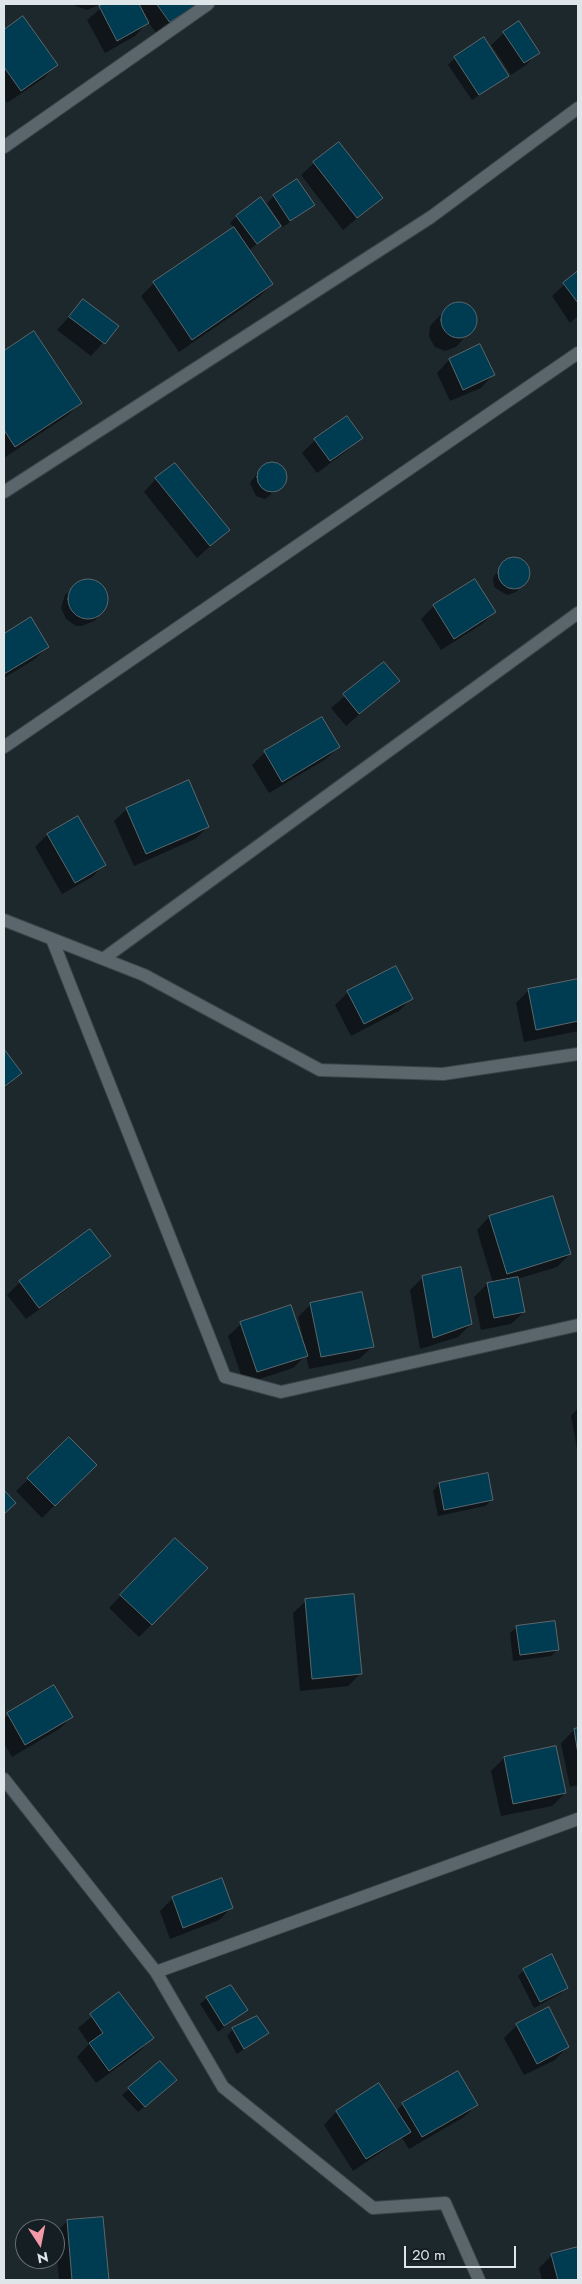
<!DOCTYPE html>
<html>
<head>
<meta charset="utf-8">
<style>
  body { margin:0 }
  #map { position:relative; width:582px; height:2284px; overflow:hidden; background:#1d282d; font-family:Jost,sans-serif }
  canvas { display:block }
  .frame { position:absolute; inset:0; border:5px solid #dfe6e9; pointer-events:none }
  .north { position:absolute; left:15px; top:2219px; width:50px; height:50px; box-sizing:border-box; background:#141e23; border:1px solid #656e72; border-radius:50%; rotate:169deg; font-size:14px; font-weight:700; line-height:20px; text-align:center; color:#dfe6e9 }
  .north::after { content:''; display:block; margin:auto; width:18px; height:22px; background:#f39aa9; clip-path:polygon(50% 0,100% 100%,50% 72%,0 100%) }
  .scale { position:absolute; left:404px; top:2246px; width:112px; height:22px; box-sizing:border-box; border:2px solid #dfe6e9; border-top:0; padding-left:6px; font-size:15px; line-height:18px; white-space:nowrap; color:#dfe6e9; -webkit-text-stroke:4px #141e23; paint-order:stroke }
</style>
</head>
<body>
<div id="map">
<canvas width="582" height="2284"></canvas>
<div class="frame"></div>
<div class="north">N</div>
<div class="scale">20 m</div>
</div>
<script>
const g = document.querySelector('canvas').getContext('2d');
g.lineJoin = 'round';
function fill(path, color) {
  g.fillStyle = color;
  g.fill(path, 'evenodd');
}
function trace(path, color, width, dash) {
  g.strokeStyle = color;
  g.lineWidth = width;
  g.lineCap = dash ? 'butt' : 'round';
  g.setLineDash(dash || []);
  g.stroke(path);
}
fill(new Path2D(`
  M70 4H101L87 10Z
  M106 4H199L157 34 148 22 135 36 105 53 87 20Z
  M23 18 56 65 44 78 7 103 4 98V31Z
  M504 33 538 52 526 65 511 75 491 45Z
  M455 58 507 76 472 100 448 65Z
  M314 163 381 198 343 230 301 175Z
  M274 196 313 205 283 227 267 203Z
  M237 216 280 226 248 251 272 284 259 297 179 352 141 296 154 283 234 228 230 223Z
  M578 272V316L570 323 552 296Z
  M83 301 117 327 91 356 57 330Z
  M462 303 475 313 476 324 456 347 445 351 435 347 429 337 430 326 451 304Z
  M33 333 80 403 68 415 4 458V353Z
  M480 346 493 375 481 388 450 401 437 373 449 360Z
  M361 437 348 450 317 473 302 453 315 440Z
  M271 464 280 467 286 477 283 485 265 499 256 496 250 483 262 467Z
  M156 479 228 530 197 558 144 492Z
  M519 559 526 565 528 577 516 592 507 595 494 587 493 578 504 562Z
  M82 581 94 582 104 590 106 602 101 614 94 621 82 626H76L66 619 61 608 65 595Z
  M434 606 495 612 482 624 441 650 421 619Z
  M31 619 47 647 35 659 4 678V635Z
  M384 663 398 681 346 726 331 708Z
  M339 747 326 759 269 793 252 765 265 752Z
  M127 809 208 827 195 839 134 866 114 821Z
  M77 817 105 864 92 877 62 894 35 847 47 835Z
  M578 980V1031L524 1042 516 1003 529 990Z
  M348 992 411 999 399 1011 351 1036 335 1005Z
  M4 1051 21 1073 4 1089Z
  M552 1197 570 1254 557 1267 517 1279 524 1312 511 1324 481 1330 474 1297 487 1284 493 1283 477 1230 489 1217Z
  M109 1256 96 1268 26 1319 7 1295 20 1282Z
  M423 1277 471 1324 458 1337 420 1349 410 1290Z
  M311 1304 372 1347 359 1359 309 1369 306 1355 293 1368 244 1384 228 1336 241 1324 303 1338 298 1317Z
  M577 1409 578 1448 577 1449 571 1416Z
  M69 1439 95 1465 42 1518 16 1491Z
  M439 1484 492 1500 485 1506 438 1516 433 1491Z
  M162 1552 207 1568 139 1637 109 1608Z
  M306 1601 360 1674 348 1686 300 1691 293 1613Z
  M517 1627 557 1650 551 1656 513 1661 510 1633Z
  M54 1687 72 1717 59 1729 12 1757 4 1743V1718Z
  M578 1729V1785L570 1787 561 1743 574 1730Z
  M504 1758 565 1793 552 1806 501 1816 491 1771Z
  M221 1880 232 1907 219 1920 170 1939 160 1911 172 1899Z
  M524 1970 567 1987 560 1994 534 2008 518 1976Z
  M119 1994 152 2038 140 2051 96 2083 77 2057 89 2044 78 2028Z
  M207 1998 246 2010 218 2032 200 2004Z
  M517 2025 567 2047 555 2060 524 2075 504 2038Z
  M233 2029 267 2032 237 2054 227 2036Z
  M379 2084 396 2111 403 2104 477 2105 464 2117 409 2149 402 2138 353 2171 324 2125 336 2112Z
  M168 2086 138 2112 122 2095 129 2089Z
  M102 2218 107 2280H59L55 2234 67 2221Z
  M578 2249V2280H542L539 2268 552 2255Z`), '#0007');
const building = new Path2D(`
  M104 4H139L149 23 117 41 99 6Z
  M157 4H198L170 22Z
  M23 16 58 65 21 91 4 67V30Z
  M519 21 540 53 524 63 503 32Z
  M484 37 509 76 479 95 454 57Z
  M339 142 383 198 357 218 313 162Z
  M297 179 315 205 290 221 273 195Z
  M261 197 281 226 257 244 236 216Z
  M234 227 273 284 192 340 153 282Z
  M578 271V303L563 283Z
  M83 299 119 326 105 344 69 317Z
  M441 320a18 18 0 1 1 36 0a18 18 0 1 1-36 0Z
  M34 331 82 403 15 447 4 430V351Z
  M480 344 495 375 463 390 449 359Z
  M347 416 363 438 330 461 314 439Z
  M257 477a15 15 0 1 1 30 0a15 15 0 1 1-30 0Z
  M175 463 230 530 210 546 155 478Z
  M498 573a16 16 0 1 1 32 0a16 16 0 1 1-32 0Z
  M68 599a20 20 0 1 1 40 0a20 20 0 1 1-40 0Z
  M475 579 496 612 454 639 433 605Z
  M31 617 49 647 4 674V634Z
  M384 662 400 681 359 714 343 694Z
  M322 717 340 747 282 782 264 751Z
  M189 780 209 827 146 854 126 808Z
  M78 816 106 865 75 883 47 834Z
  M396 966 413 999 364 1024 347 991Z
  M578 979V1021L536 1030 528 989Z
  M4 1049 22 1073 4 1087Z
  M553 1196 571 1254 507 1274 489 1216Z
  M90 1229 111 1256 39 1308 19 1281Z
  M461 1267 472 1324 433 1338 422 1276Z
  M518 1277 525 1312 494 1318 487 1283Z
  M362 1292 374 1347 321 1357 310 1303Z
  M291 1305 308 1356 257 1372 240 1322Z
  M69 1437 97 1465 55 1506 27 1478Z
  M488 1473 493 1500 444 1510 439 1483Z
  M4 1490 16 1503 4 1514Z
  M175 1538 208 1568 152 1625 120 1595Z
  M354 1594 362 1674 312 1679 305 1599Z
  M555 1621 559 1650 520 1655 516 1626Z
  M54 1685 73 1717 25 1745 7 1713Z
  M578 1728V1754L574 1729Z
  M556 1746 566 1793 513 1804 504 1757Z
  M222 1878 233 1908 183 1928 172 1897Z
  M552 1954 568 1988 540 2002 523 1969Z
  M231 1985 248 2010 224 2026 206 1997Z
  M119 1992 154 2038 109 2071 89 2043 103 2033 90 2014Z
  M549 2007 569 2047 537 2064 516 2024Z
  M257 2016 269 2033 244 2049 232 2028Z
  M160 2061 177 2080 145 2107 128 2088Z
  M458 2071 478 2105 422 2137 402 2103Z
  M379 2083 411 2132 366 2159 336 2111Z
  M103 2217 109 2280H72L67 2220Z
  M578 2247V2280H558L551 2254Z`);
fill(building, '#003c51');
trace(building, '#5b676d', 1);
const minor = new Path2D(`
  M4 147 208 4
  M4 492 431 217 578 108
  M4 747 578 353
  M4 920 144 975 320 1070 443 1074 578 1054
  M52 939 225 1377 281 1392 578 1325
  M103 959 578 613
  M4 1779 156 1972 223 2087 373 2208 445 2203 479 2280
  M156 1972 578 1819`);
trace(minor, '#3b4348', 14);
trace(minor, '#5a666c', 12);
</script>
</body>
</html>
